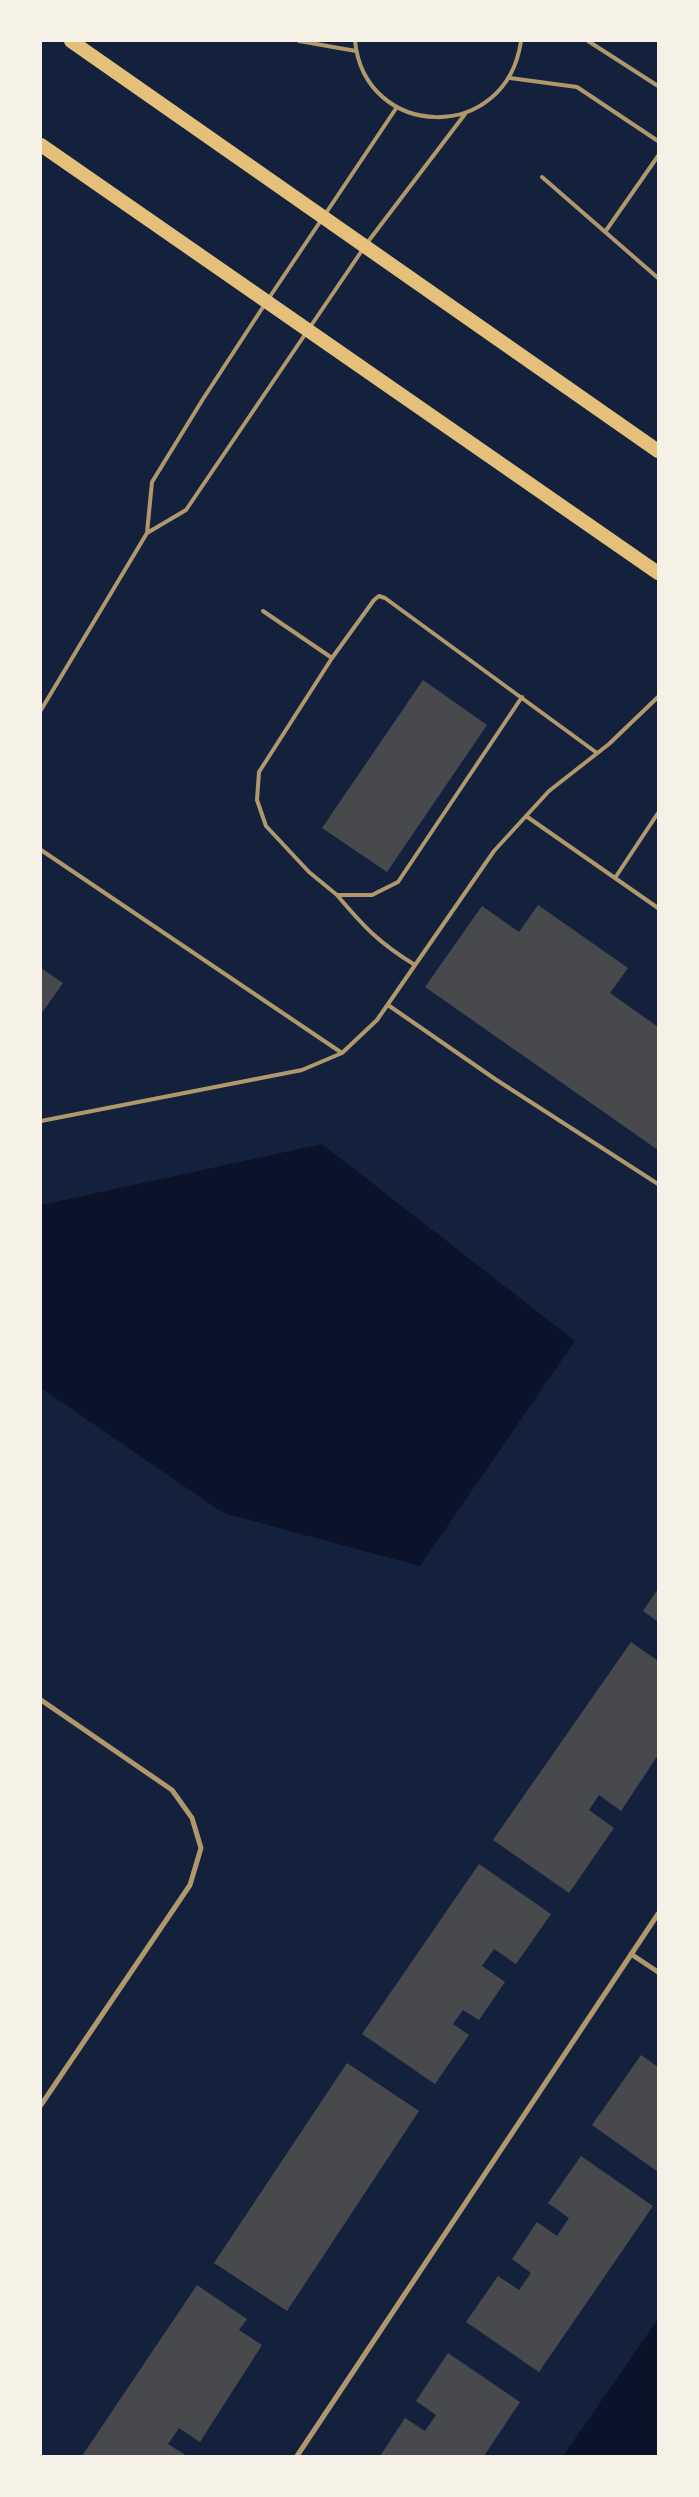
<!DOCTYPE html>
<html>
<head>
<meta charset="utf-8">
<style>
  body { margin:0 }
  #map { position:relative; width:699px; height:2497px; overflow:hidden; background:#14213d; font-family:"PT Sans",sans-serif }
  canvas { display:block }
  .frame { position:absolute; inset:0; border:42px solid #f6f1e7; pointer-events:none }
</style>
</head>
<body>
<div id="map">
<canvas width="699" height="2497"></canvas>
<div class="frame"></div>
</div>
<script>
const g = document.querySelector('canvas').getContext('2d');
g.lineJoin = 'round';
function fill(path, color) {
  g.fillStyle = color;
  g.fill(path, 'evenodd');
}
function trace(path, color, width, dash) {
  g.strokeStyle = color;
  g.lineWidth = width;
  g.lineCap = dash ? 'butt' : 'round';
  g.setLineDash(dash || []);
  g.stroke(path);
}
fill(new Path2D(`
  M322 1144 575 1341 420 1566 223 1513 41 1388V1205Z
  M658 2319V2456H563Z`), '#0b132b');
fill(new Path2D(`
  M423 680 487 725 387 872 322 828Z
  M538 905 628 968 610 993 658 1027V1150L425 987 482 906 519 932Z
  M41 968 63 983 41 1014Z
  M658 1589V1622L643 1611Z
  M631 1642 658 1661V1755L621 1811 599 1795 589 1810 614 1828 569 1893 493 1840Z
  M479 1864 551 1914 516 1964 494 1949 482 1966 505 1982 479 2020 463 2010 453 2024 469 2035 435 2084 362 2034Z
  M641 2055 658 2067V2172L592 2125Z
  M347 2063 419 2111 287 2311 214 2263Z
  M581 2156 653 2206 539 2372 466 2322 498 2276 519 2290 531 2273 512 2259 537 2222 557 2236 569 2218 548 2203Z
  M197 2285 247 2319 239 2330 262 2345 200 2442 179 2428 168 2444 187 2456H82Z
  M448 2353 520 2402 484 2456H380L405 2418 425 2431 436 2415 416 2401Z`), '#48494c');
trace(new Path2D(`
  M299 41 356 51
  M355 41C365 140 506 145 521 41
  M588 41 658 86
  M510 78 577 87 658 141
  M542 177 658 278
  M605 232 658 156
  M367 243 465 114
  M269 298 397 107
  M147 533 186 510 363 249
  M263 611 332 658
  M522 697 398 882 372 895H337L309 872 266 826 257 800 259 772 332 658 374 600 379 596 385 598 597 753
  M41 710 147 533 152 482 203 399 265 304
  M526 816 658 908
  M41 850 342 1053
  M615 878 658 813
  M337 895C364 927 379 943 415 965
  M388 1005 495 1079 658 1184
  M41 1121 302 1070 342 1053 377 1020 494 851 549 791 609 744 658 697`), '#b1986c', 4);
trace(new Path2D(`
  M41 1700 172 1790 192 1818 201 1848 190 1885 41 2105
  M631 1954 658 1972
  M297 2456 658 1914`), '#b1986c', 5);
trace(new Path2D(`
  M71 41 658 451
  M41 145 658 573`), '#e5c07b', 14);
</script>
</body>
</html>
